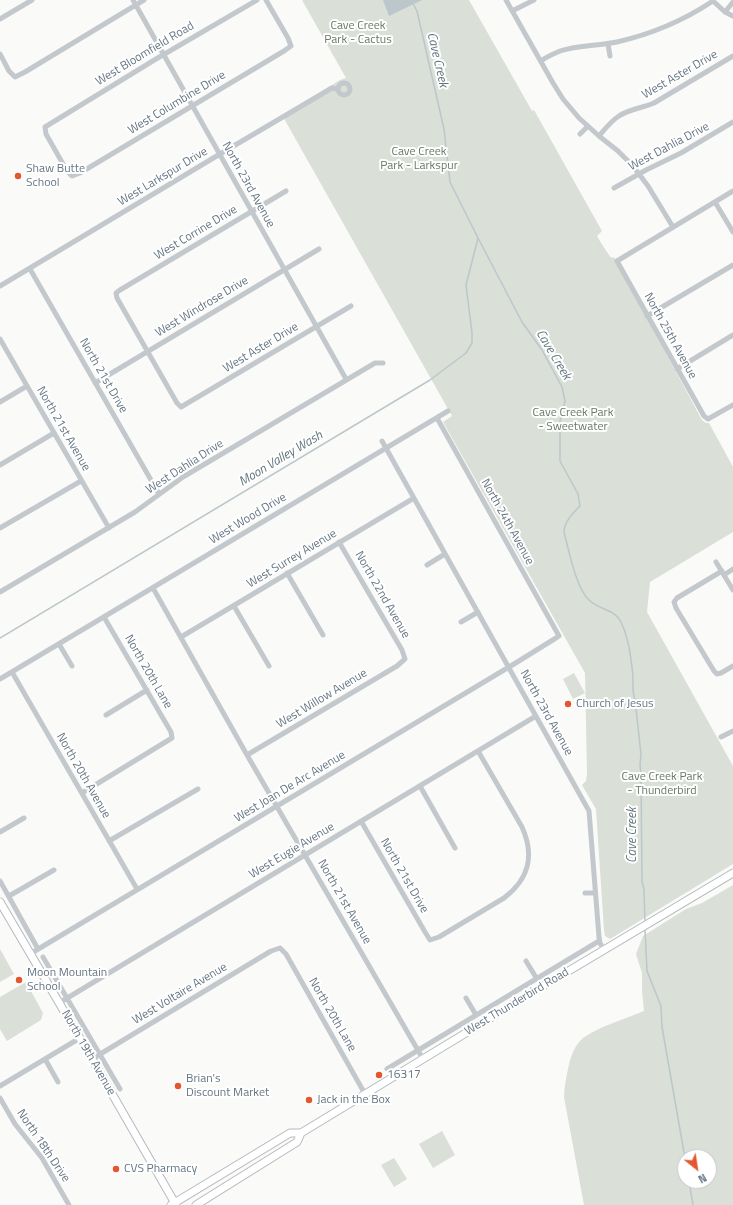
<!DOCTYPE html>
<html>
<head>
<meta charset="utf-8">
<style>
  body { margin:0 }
  #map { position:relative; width:733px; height:1205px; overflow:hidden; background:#fafaf8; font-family:"Titillium Web",sans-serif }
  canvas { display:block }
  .north { position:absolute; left:677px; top:1149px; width:40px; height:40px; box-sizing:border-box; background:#fff; border:1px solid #c1c8cd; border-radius:50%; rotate:150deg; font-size:11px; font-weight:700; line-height:16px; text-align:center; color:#657683 }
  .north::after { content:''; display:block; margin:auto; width:14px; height:18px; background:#e4572e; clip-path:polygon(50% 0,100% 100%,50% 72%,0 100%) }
</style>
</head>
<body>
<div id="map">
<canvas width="733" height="1205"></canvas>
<div class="north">N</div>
</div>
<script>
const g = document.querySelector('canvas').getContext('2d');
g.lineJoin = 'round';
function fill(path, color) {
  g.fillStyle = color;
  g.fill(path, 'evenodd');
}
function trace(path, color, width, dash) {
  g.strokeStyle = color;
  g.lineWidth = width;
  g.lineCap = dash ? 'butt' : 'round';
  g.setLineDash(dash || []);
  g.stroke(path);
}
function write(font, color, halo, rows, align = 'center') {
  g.font = font + ' "Titillium Web",sans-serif';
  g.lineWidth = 4;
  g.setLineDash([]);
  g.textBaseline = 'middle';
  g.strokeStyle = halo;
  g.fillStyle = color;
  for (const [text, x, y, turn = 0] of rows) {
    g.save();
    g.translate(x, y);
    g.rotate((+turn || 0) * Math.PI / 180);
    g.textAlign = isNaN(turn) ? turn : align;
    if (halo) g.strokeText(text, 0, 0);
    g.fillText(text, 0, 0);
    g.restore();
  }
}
fill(new Path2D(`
  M302 0H469L532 111 534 110 602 231 597 236C600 241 608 255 612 258L614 257 702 420 706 423H709L733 467V532L650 582 647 612 733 766V864L610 939 605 936 604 930 596 809 582 785 586 781 587 774 585 673 443 422 452 416 282 115 340 80 346 78Z
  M574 673 585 693 573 699 563 679Z
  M733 885V1205H584L564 1097C564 1088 566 1079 568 1069 570 1059 573 1049 580 1041 591 1029 628 1018 644 1011L642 991V973L636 954 643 936 686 909 702 903ZM685 1157H709V1181H685Z
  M0 949 14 974 0 982Z
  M26 982 43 1013 41 1020 7 1041 0 1029V997Z
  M442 1131 455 1155 433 1168 419 1144Z
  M394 1158 407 1179 394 1187 381 1165Z`), '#dadfd7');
fill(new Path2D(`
  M383 0H422L389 16Z`), '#bbc7cb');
trace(new Path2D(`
  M411 0 417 11 444 129 450 182 478 238 522 322 542 350 562 387 565 401 560 421V461L578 494 580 506C573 513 564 522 564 532 569 551 576 588 589 600 599 610 615 609 621 622 629 639 631 658 633 676 633 685 632 692 635 700L641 754 640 765 641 775 642 882 644 889 645 923
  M0 638 430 380 466 353 472 343V333L466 285 478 238
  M645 929 647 971 661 1006 662 1027 685 1158
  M689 1181 693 1205`), '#bbc7cb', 1.5);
const major = new Path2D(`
  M0 902 92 1059 176 1205
  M171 1205 290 1133H301L535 991 733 873
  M196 1205 297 1142 301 1133`);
trace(major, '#b5babe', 9);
trace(new Path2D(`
  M133 0 346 379
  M257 0 156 59 45 127 46 134 67 171 72 176 80 173 284 51 291 46 288 38 266 0
  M506 0 553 83 563 99 579 118 599 136 618 151 633 166 648 186 673 227
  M712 0 725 12 733 16
  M512 11 534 0
  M725 12 733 2
  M0 19 32 0
  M608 44 610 56
  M0 54 9 71 15 77 25 72 144 0
  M541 61C546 57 553 54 560 51 578 45 598 46 617 42 652 34 683 21 713 1
  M338 89a6 6 0 1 1 12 0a6 6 0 1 1-12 0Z
  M580 134 588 126
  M599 136C605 129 611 121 619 116 629 109 643 108 654 103L733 56
  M614 188 646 170 681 153 733 122
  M286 191 120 290 116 293 117 298 177 403 181 407 351 306
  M733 191 617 261 704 416 708 419 733 405
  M715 202 733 232
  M30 269 159 494
  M0 286 220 154 332 88 337 89
  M647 316 733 265
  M0 339 109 528
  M677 369 733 335
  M95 383 319 249
  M0 402 27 386
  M382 441 589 811 599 937 600 943 604 950
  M0 465 54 433
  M0 528 81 481
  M716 562 733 590
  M427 565 445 554
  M722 571 677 598 674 602 676 608 714 671 717 674 721 673 733 666
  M287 573 323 635
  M724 575 733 569
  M153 588 247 755 423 1059
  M0 592 135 512 183 477 375 363H383
  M234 606 269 666
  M461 622 478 612
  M181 637 414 498
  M59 644 72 666
  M12 672 137 889
  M0 679 448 411
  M106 715 147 690
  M721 737 733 731
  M247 755 397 666 405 659 402 650 339 542
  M420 786 455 848
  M82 793 172 738 171 732 104 617
  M361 821 425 932 430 940 439 937 504 898C529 879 535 856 522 827L478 751
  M0 832 24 818
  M109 841 198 789
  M0 881 38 949
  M585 893H595
  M9 896 54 870
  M30 954 514 664 556 638 559 636 437 418
  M43 957 120 1089
  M526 961 537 979
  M466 998 476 1015
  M59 1003 536 716
  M45 1059 58 1082
  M92 1059 271 951 280 948 286 954 365 1094
  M387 1069 599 941
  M0 1086 80 1038
  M0 1098 15 1124 42 1158 69 1205`), '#c3c8cc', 5);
trace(major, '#fff', 7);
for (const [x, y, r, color] of [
  [18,176,4,"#e4572e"],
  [568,704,4,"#e4572e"],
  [19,980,4,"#e4572e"],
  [379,1075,4,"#e4572e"],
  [178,1086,4,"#e4572e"],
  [309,1100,4,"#e4572e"],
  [116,1169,4,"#e4572e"]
]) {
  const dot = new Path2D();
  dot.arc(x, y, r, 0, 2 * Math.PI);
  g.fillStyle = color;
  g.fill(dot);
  trace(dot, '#fff', 1.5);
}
write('12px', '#687a64', '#fff', [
  ["Cave Creek",358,26],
  ["Park - Cactus",358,40],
  ["Cave Creek",419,152],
  ["Park - Larkspur",419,166],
  ["Cave Creek Park",573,413],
  ["- Sweetwater",573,427],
  ["Cave Creek Park",662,777],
  ["- Thunderbird",662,791]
]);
write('12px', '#657683', '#fff', [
  ["West Bloomfield Road",145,54,-31],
  ["West Aster Drive",680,75,-30],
  ["West Columbine Drive",177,103,-31],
  ["West Dahlia Drive",669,147,-28],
  ["West Larkspur Drive",163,177,-31],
  ["North 23rd Avenue",248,185,61],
  ["West Corrine Drive",196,233,-31],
  ["West Windrose Drive",202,307,-31],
  ["North 25th Avenue",670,336,61],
  ["West Aster Drive",261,348,-31],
  ["North 21st Drive",103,376,60],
  ["North 21st Avenue",63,429,60],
  ["West Dahlia Drive",185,467,-33],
  ["West Wood Drive",248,519,-31],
  ["North 24th Avenue",507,522,61],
  ["West Surrey Avenue",292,559,-31],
  ["North 22nd Avenue",382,595,60],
  ["North 20th Lane",148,672,60],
  ["West Willow Avenue",322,699,-31],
  ["North 23rd Avenue",546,713,61],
  ["North 20th Avenue",83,776,60],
  ["West Joan De Arc Avenue",290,787,-31],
  ["West Eugie Avenue",292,851,-31],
  ["North 21st Drive",404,876,60],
  ["North 21st Avenue",344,902,60],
  ["West Voltaire Avenue",180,994,-31],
  ["West Thunderbird Road",517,1002,-31],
  ["North 20th Lane",332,1015,60],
  ["North 19th Avenue",88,1053,60],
  ["North 18th Drive",43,1146,56]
]);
write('12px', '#657683', '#fff', [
  ["Shaw Butte",26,169],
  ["School",26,183],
  ["Church of Jesus",576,704],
  ["Moon Mountain",27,973],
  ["School",27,987],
  ["16317",387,1075],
  ["Brian's",186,1079],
  ["Discount Market",186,1093],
  ["Jack in the Box",317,1100],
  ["CVS Pharmacy",124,1169]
], 'left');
write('italic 13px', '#60757c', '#fff', [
  ["Cave Creek",437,60,77],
  ["Cave Creek",553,355,59],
  ["Moon Valley Wash",281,459,-31],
  ["Cave Creek",633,835,-90]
]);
</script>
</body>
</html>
